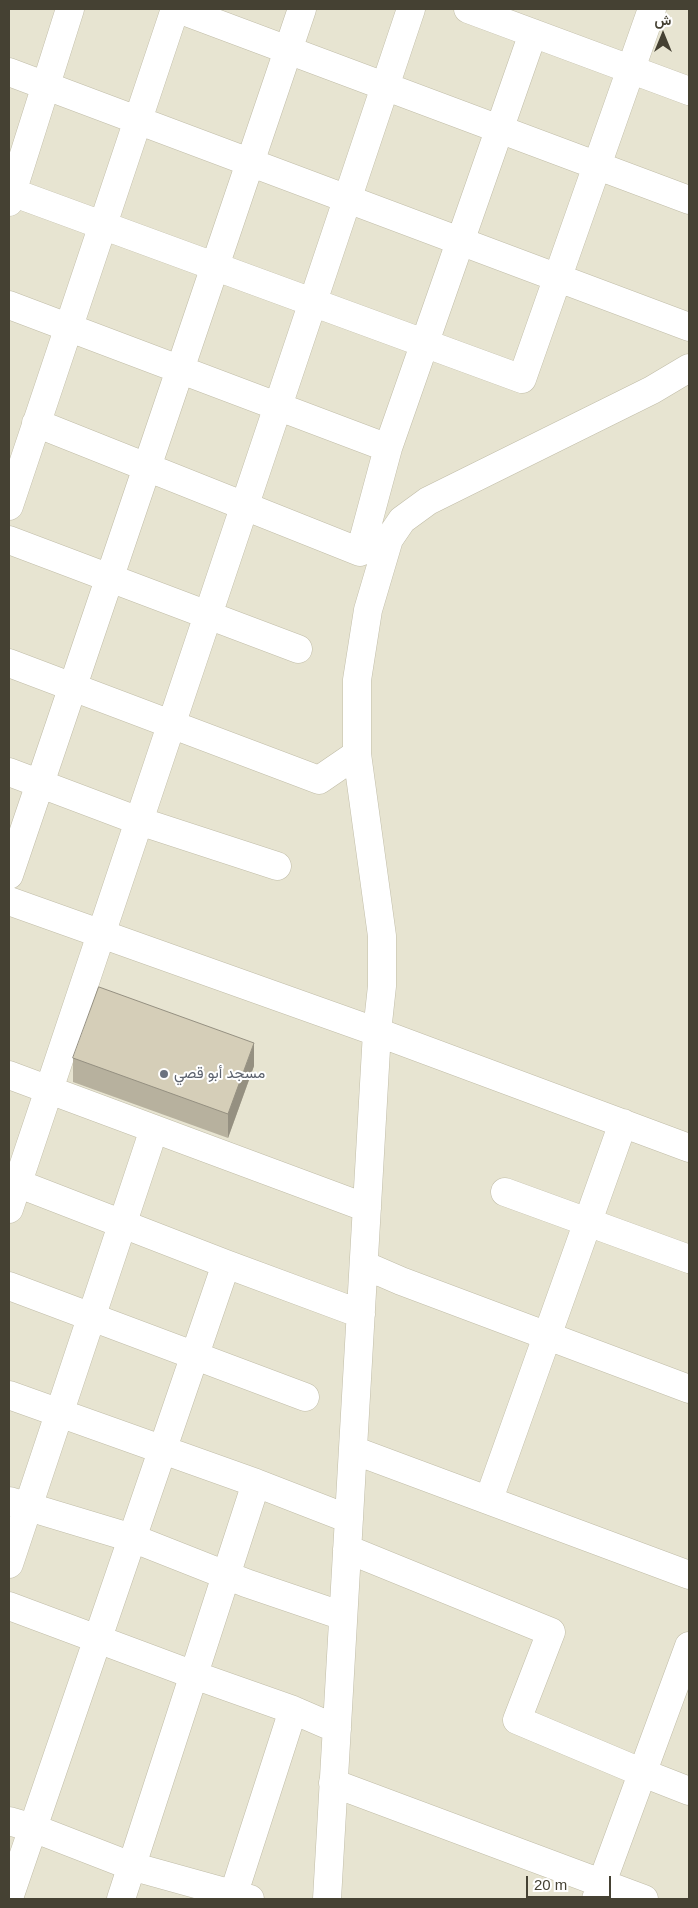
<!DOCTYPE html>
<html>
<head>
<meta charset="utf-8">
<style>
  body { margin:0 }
  #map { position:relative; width:698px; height:1908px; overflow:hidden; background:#f3f1e3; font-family:Arial,Vazirmatn,sans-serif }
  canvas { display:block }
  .frame { position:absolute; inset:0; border:10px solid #454133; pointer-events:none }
  .north { position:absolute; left:638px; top:10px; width:50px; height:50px; -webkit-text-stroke:4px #fff; paint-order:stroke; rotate:0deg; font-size:14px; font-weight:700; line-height:20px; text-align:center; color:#454133 }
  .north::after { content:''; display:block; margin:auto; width:18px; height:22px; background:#454133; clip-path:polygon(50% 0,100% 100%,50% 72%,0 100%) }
  .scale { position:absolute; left:526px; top:1876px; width:85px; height:22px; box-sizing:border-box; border:2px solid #454133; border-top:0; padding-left:6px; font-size:15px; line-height:18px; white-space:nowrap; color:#454133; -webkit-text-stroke:4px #fff; paint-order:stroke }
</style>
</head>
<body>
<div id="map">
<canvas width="698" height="1908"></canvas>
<div class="frame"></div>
<div class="north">ش</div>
<div class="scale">20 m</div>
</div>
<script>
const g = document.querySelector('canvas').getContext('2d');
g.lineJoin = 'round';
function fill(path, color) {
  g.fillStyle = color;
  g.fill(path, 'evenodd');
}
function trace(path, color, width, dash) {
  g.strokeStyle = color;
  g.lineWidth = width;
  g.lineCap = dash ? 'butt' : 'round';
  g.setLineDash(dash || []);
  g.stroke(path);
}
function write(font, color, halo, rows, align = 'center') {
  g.font = font + ' Arial,Vazirmatn,sans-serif';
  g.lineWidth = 4;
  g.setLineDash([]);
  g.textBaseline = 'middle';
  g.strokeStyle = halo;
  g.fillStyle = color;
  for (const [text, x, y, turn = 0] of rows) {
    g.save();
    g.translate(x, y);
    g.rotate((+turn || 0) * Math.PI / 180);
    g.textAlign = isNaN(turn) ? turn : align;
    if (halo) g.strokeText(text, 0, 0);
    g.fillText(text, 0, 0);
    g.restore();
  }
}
fill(new Path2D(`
  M9 9H689V1899H9Z`), '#e7e4d1');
const minor = new Path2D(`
  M178 9 689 200
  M468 9 689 91
  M9 72 689 327
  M9 191 522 379 652 9
  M9 202 70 9
  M9 305 388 448
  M36 423 360 552 388 448 533 33
  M9 506 175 9
  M9 540 298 649
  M9 663 319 780 357 754
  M9 772 139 821 277 866
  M9 875 302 9
  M9 901 377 1032 689 1148
  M9 1075 367 1208
  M9 1180 226 1264 361 1314
  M505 1192 689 1259
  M9 1209 411 9
  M364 1265 401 1281 689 1389
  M9 1286 305 1397
  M9 1395 256 1483 349 1519
  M353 1450 689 1575
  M489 1499 623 1123
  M9 1501 132 1538 246 1583 343 1616
  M347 1549 551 1632 517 1720 643 1773 689 1791
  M9 1564 154 1129
  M9 1606 194 1675 293 1710 337 1729
  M333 1783 644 1899
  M9 1821 33 1828 131 1866 250 1899
  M9 1898 226 1264
  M121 1899 256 1483
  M232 1899 293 1710
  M327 1899 377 1032 382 986V936L357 754V680L368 610 389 539 402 520 428 501 652 390 689 368
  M596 1899 689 1646`);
trace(minor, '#c1bda8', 29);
trace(minor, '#fff', 28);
fill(new Path2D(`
  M73 1058 254 1066 228 1138 73 1082Z`), '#b7b19e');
fill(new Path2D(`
  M254 1043V1066L228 1138V1114Z`), '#959081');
const building = new Path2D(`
  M99 987 254 1043 228 1114 73 1058Z`);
fill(building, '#d5ceb8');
trace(building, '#959081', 1);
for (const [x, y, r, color] of [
  [164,1074,5,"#6b7280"]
]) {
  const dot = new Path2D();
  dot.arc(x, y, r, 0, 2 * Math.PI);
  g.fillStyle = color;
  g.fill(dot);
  trace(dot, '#fff', 2);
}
write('15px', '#5b616d', '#fff', [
  ["مسجد أبو قصي",174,1074]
], 'left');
</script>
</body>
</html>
